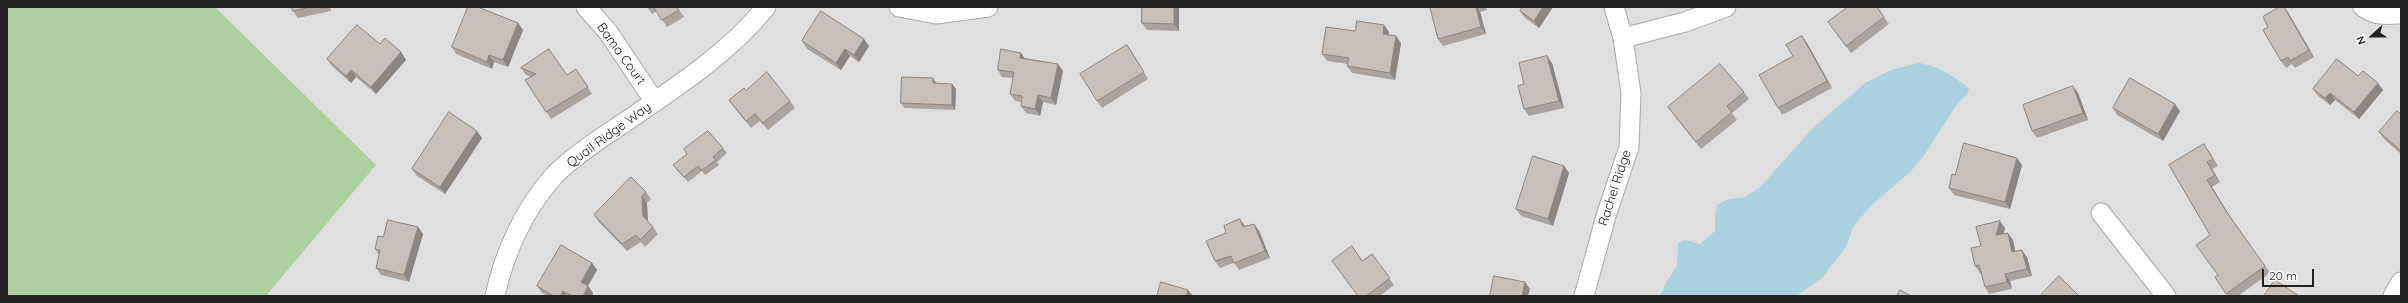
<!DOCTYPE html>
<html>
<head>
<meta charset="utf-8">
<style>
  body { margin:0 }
  #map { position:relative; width:2408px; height:303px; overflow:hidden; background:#f2efe9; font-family:Quicksand,sans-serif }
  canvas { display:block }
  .frame { position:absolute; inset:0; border:8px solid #222; pointer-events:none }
  .north { position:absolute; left:2352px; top:16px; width:40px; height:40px; -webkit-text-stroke:3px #fff; paint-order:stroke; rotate:249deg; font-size:11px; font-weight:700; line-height:16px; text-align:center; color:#222 }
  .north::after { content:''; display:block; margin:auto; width:14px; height:18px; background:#222; clip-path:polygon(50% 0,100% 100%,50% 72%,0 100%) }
  .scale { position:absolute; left:2262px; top:269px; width:52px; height:18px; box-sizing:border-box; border:2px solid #222; border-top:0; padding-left:5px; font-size:12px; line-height:14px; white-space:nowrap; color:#222; -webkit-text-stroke:3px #fff; paint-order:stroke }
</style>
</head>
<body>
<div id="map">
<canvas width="2408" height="303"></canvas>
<div class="frame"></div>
<div class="north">N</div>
<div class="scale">20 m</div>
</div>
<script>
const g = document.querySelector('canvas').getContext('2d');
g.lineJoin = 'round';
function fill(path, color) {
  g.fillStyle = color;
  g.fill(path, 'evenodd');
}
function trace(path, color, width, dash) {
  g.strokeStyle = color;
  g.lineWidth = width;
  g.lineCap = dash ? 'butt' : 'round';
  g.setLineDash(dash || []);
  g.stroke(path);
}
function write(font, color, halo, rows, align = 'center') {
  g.font = font + ' Quicksand,sans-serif';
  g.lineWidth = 3.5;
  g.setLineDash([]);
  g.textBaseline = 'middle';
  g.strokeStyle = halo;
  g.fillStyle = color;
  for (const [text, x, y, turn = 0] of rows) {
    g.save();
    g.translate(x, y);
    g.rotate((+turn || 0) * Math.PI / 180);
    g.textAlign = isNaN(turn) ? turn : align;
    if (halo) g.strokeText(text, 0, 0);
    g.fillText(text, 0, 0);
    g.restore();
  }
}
fill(new Path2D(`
  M215 7H2401V296H266L376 165Z`), '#e0dfdf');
fill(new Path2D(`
  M7 7H215L376 165 266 296H7Z`), '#add19e');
fill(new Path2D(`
  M1919 63C1941 67 1951 75 1969 88L1967 95 1957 104 1925 154 1911 171 1870 207 1853 227 1846 247 1822 278 1796 296H1660L1667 281 1677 266 1678 243 1685 240 1700 244 1715 231V216L1717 205 1728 199 1745 197 1759 188 1813 128 1865 83 1891 70Z`), '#aad3df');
const street = new Path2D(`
  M586 7 608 32 655 102
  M899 7 936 14 988 7
  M2363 7C2376 16 2386 15 2401 14
  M1623 38 1685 22 1726 7
  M2101 213 2166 296
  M495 296C504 254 523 212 551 179 567 160 604 136 625 122 675 88 728 54 766 7
  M1584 296 1606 216 1629 147 1631 93 1623 38 1614 7
  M2393 296 2401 282`);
trace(street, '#a9a9a9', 21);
trace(street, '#fff', 19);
fill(new Path2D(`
  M292 7H330L331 11 298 18 293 11Z
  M647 7H677L684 17 667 27 657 11 652 14Z
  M1141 7H1179V31L1147 30 1142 23V8Z
  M1433 7H1486L1487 10 1480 12 1486 34 1443 46 1438 39Z
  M1523 7H1553L1539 28 1525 18 1520 11Z
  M1877 7 1889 24 1851 53 1828 22Z
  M2284 7 2314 57 2295 68 2292 64 2286 68 2281 61 2268 27Z
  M518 23 523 30 508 67 494 62 492 69 456 54 452 47Z
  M1384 25 1389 32V35L1396 36 1401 43 1395 80 1352 73 1347 66 1348 64 1327 61 1322 54 1355 31Z
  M802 41 869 46 859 62 850 56 841 70 807 49Z
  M1807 43 1832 88 1782 115 1778 108 1793 56Z
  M380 44 401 52 406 60 376 94 356 77 351 83 332 66 327 59Z
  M1132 52 1148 79 1102 108 1097 101Z
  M1021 53 1024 58 1058 64 1063 71 1056 105 1043 102 1040 116 1026 113 1021 106V102L1015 101 1010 94 1013 78 1002 77 998 70Z
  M1552 63 1564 108 1529 116 1524 109V84Z
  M521 68 567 75 576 69 592 94 551 119 525 80 531 77 526 75Z
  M2358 76 2383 90 2359 119 2335 100 2330 105 2318 96 2313 89Z
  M936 83 952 84 956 89 955 110 904 108 901 103Z
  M746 90 790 101 795 108 768 130 760 121 751 128 734 107 729 100Z
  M1744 92 1749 99 1732 113 1737 120 1701 149 1673 114 1668 107Z
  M2078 93 2088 120 2037 138 2032 131Z
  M2113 108 2180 111 2163 141 2117 115Z
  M2401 114V154L2384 139 2379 132Z
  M477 131 482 138 445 194 417 176 412 169Z
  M723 148 727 153 717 162 719 165 705 175 702 171 688 182 677 170 673 165Z
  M2209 151 2218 166 2212 169 2220 182 2212 187 2230 217 2270 273 2238 296H2228L2215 277 2218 275 2210 235 2169 165Z
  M2022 165 2010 209 1954 195 1949 188 1955 175Z
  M1564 166 1569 173 1553 226 1521 216 1516 209Z
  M646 192 651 199 647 203 648 221 653 227 658 234 645 247 641 242 627 251 599 222 594 215Z
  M1254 224 1259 231 1270 258 1239 270 1234 263 1220 268 1215 261 1245 226Z
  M418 227 423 234 409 282 381 275 376 268 379 255 375 249 383 237Z
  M2005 228 2003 234 2013 240 2015 251 2027 257 2032 276 2010 281 2012 289 1989 294 1985 287 1981 273H1980L1975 266 1981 246Z
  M1372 254 1394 285 1380 296H1357Z
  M592 263 597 270 588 286 593 293 592 296H547L542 293 537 286Z`), '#aba49e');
fill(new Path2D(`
  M1174 7H1179V31L1174 24Z
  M1476 7H1477L1480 12 1486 34 1481 27Z
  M1543 7H1553L1539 28 1534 21Z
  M2284 7 2288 12 2314 57 2309 50Z
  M518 23 523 30 508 67 503 60Z
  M1384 25 1389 32 1388 41 1383 34Z
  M1396 36 1401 43 1395 80 1390 73Z
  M1802 36 1807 43 1832 88 1827 81Z
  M864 39 869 46 859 62 854 55Z
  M845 49 850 56 841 70 836 63Z
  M401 52 406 60 376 94 371 87Z
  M1021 53 1026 60 1020 58Z
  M489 55 494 62 492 69 487 62Z
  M1547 56 1552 63 1564 108 1559 101Z
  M1058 64 1063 71 1056 105 1051 98Z
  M351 70 356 77 351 83 346 76Z
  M933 78 937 84 933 83Z
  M2378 83 2383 90 2359 119 2354 112Z
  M952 84 956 89 955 110 952 105Z
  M2073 86 2078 93 2088 120 2083 113Z
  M2330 93 2335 100 2330 105 2325 98Z
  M1038 95 1043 102 1040 116 1035 109Z
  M2175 104 2180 111 2163 141 2158 134Z
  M477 131 482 138 445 194 440 187Z
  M2017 158 2022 165 2010 209 2005 202Z
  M2207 162 2212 169 2220 182 2215 175Z
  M1564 166 1569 173 1553 226 1548 219Z
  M2207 180 2212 187 2231 218 2226 211Z
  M642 196 647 203 648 223 643 216Z
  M1240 219 1245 226 1248 234 1243 227Z
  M2000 221 2005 228 2001 242 1996 235Z
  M1254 224 1259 231 1270 258 1265 251Z
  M418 227 423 234 409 282 404 275Z
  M2008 233 2013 240 2017 259 2012 252Z
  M2022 250 2027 257 2032 276 2027 269Z
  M592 263 597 270 586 289 581 282Z
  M2005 274 2010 281 2012 289 2007 282Z
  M1525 282 1530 289 1528 296H1522Z
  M588 286 593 293 592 296H583Z
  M1188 290 1193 296H1186Z
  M563 291 567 296H560Z`), '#8b8681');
const building = new Path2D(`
  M292 7H311L293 11Z
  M468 7H478L518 23 503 60 489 55 487 62 452 47Z
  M654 7H677L679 10 662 20Z
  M1142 7H1174V24L1142 23Z
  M1433 7H1476L1481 27 1438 39 1430 8Z
  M1523 7H1543L1534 21 1520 11Z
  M1848 7H1877L1884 17 1846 46 1828 22Z
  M2279 7H2284L2309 50 2290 61 2288 57 2281 61 2263 30 2268 27 2263 17Z
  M821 11 864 39 854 55 845 49 836 63 802 41Z
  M1357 21 1384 25 1383 34 1396 36 1390 73 1347 66 1349 58 1322 54 1326 27 1355 31Z
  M357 25 380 44 385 38 401 52 371 87 351 70 346 76 327 59Z
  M1802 36 1827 81 1778 108 1759 75 1793 56 1786 45Z
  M1127 45 1144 72 1097 101 1080 74Z
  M549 49 567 75 576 69 588 87 546 112 525 80 536 74 521 68Z
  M1001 49 1021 53 1020 58 1058 64 1051 98 1038 95 1035 109 1021 106 1022 96 1010 94 1014 72 998 70Z
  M1547 56 1559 101 1524 109 1518 86 1524 84 1519 63Z
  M2337 59 2358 76 2363 71 2378 83 2354 112 2330 93 2325 98 2313 89Z
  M1720 64 1744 92 1727 106 1732 112 1696 142 1668 107Z
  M767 72 790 101 763 123 755 114 746 121 729 100 744 88 746 90Z
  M902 77 933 78V83L952 84V105L901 103Z
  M2130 78 2175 104 2158 134 2113 108Z
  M2073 86 2083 113 2032 131 2023 105Z
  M2397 111 2401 114V151L2379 132Z
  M449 112 477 131 440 187 412 169Z
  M708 131 723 148 713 157 716 160 702 170 698 166 684 177 673 165 687 154 684 149Z
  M1964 143 2017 158 2005 202 1949 188 1952 174 1955 175Z
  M2204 144 2213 159 2207 162 2215 175 2207 180 2226 211 2265 266 2226 294 2215 277 2218 275 2196 245 2210 235 2169 165Z
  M1533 156 1564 166 1548 219 1516 209Z
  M631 177 646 192 642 196 643 216 653 227 640 240 636 235 622 244 594 215Z
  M1240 219 1243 227 1254 224 1265 251 1234 263 1231 256 1215 261 1206 241 1226 233 1224 226Z
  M388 220 418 227 404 275 376 268 380 250 375 249 378 236 383 237Z
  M2000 221 1996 235 2008 233 2012 252 2022 250 2027 269 2005 274 2007 282 1985 287 1979 265 1975 266 1971 248 1981 246 1976 227Z
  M561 245 592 263 581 282 588 286 583 296H572L563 291 560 296H554L537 286Z
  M1352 246 1362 261 1372 254 1390 278 1366 296H1358L1332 261Z
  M1494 276 1525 282 1522 296H1490Z
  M2059 276 2079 296H2040Z
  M2275 280 2299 296H2264Z
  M1161 282 1188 290 1186 296H1157Z
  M1900 290 1911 296H1897Z`);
fill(building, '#c7bfb8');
trace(building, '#8b8681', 1);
write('13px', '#222', '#fff', [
  ["Bama Court",621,54,54],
  ["Quail Ridge Way",609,135,-36],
  ["Rachel Ridge",1615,188,-72]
]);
</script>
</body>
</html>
